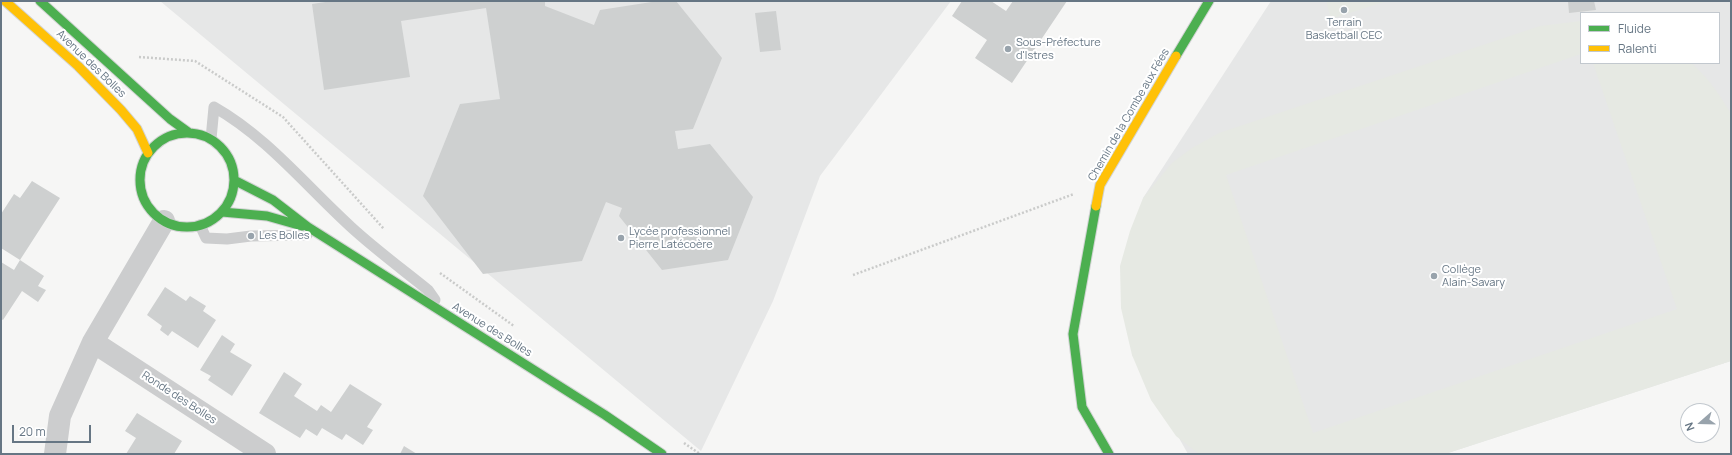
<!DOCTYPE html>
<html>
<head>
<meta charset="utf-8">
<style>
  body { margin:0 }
  #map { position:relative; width:1732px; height:455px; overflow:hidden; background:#f6f6f5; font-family:Manrope,sans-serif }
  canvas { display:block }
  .frame { position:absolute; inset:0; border:2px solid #667684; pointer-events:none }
  .legend { position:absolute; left:1580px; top:12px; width:140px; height:52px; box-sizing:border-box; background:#fff; border:1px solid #c2c8ce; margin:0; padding:5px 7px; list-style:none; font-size:12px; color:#667684 }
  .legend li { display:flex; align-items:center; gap:8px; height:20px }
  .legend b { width:20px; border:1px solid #c2c8ce }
  .north { position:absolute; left:1680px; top:403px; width:40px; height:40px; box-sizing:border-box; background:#fff; border:1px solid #c2c8ce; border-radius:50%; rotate:250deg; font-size:11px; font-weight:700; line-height:16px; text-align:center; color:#667684 }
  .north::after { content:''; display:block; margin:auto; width:14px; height:18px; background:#98a3ac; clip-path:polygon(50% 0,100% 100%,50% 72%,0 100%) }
  .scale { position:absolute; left:12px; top:425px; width:79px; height:18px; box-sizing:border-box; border:2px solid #667684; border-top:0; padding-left:5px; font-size:12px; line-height:14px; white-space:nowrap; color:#667684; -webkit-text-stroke:3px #fff; paint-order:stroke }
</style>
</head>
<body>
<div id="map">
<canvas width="1732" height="455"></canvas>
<div class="frame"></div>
<ul class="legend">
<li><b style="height:5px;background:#4caf50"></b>Fluide</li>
<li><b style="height:5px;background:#ffc107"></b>Ralenti</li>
</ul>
<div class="north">N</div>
<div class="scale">20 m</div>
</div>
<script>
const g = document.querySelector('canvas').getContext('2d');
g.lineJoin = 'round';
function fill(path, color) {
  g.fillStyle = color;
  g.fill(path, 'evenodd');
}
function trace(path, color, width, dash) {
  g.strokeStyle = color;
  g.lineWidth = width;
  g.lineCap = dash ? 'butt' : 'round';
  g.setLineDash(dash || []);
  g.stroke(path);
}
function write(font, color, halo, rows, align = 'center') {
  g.font = font + ' Manrope,sans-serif';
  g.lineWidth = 4;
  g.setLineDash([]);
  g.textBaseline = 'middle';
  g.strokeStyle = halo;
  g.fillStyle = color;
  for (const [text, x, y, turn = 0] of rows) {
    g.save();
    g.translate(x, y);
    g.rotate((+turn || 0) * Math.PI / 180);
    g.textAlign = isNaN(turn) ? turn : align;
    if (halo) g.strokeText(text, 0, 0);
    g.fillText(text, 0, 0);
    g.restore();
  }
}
fill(new Path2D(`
  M160 1H951L820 176 773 301 701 451Z
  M1271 1H1731V361L1445 454H1188L1132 355 1143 198ZM1581 13H1719V63H1581Z`), '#e6e7e7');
fill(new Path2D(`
  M1326 1H1387L1331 19Z
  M1581 21V54L1226 175 1313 433 1677 309 1593 63H1691C1708 77 1720 95 1731 114V361L1445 454H1199L1176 436 1151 400 1132 355 1121 308 1120 266 1130 231 1143 198 1172 163 1192 148 1219 133 1540 26Z`), '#e6e9e3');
fill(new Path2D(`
  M332 1H545V6L594 25 600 10 658 1H676L722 58 693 129 675 131 678 149 710 144 753 197 728 260 662 270 619 216 622 208 606 202 582 261 483 274 423 196 460 104 500 99 486 8 401 21 410 77 324 90 312 4Z
  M962 1H991L1006 11 1013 1H1067L1012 83 975 58 987 40 952 16Z
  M1568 1H1594L1596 10 1569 13Z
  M776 11 781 50 760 52 755 13Z
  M32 181 60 198 20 260 1 248V214L14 194 20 198Z
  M20 260 44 276 38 286 46 290 38 302 22 291 3 320 1 319V262L14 270Z
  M165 287 186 301 190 296 206 306 203 311 216 320 198 348 172 331 168 336 160 330 162 326 147 315Z
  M222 335 235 344 230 352 252 365 232 396 208 380 211 376 200 370Z
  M284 372 302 384 294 396 317 411 321 405 331 412 350 384 382 404 367 427 373 430 363 445 346 434 342 440 322 428 317 436 306 429 300 438 259 413Z
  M137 413 182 441 174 454H126L136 438 125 431Z
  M404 446 417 454H400Z`), '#ced0d0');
const fast = new Path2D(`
  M40 1 170 119 188 132
  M1176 56 1209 1
  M140 180a47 47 0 1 1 94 0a47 47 0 1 1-94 0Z
  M234 180 273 200 308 227 605 415 662 454
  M1096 206 1073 334 1082 407 1109 454
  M222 212 267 216 302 226`);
const slow = new Path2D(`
  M5 1 78 66 121 110 137 129 148 153
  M1096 206 1100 185 1176 56`);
trace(fast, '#d2d4d4', 11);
trace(slow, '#d2d4d4', 11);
trace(new Path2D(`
  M139 57 195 61 283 117 384 229
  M440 273 514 326
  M853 275 1074 194
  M684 443 700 454`), '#cacbca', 2.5, [2, 2]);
trace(new Path2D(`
  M211 139 214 107C267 137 306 186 351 227 375 249 402 269 428 290L435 300
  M200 225 206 238 227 239 251 236 307 235`), '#cccdce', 11);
trace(new Path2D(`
  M93 342 265 454
  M55 454 60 416 93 342 164 221`), '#cccdce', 22);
trace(fast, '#4caf50', 9);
trace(slow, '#ffc107', 9);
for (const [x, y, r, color] of [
  [1344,10,4,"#98a3ac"],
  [1008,49,4,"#98a3ac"],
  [251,236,4,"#98a3ac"],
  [621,238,4,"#98a3ac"],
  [1434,276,4,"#98a3ac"]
]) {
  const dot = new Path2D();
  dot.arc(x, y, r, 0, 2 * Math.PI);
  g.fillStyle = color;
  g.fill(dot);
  trace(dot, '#fff', 1.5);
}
write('11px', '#667684', '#fff', [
  ["Terrain",1344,23,"center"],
  ["Basketball CEC",1344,36,"center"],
  ["Sous-Préfecture",1016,43],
  ["d'Istres",1016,56],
  ["Lycée professionnel",629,232],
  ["Pierre Latécoère",629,245],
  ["Les Bolles",259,236],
  ["Collège",1442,270],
  ["Alain-Savary",1442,283]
], 'left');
write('11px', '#667684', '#fff', [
  ["Avenue des Bolles",91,64,44],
  ["Chemin de la Combe aux Fées",1129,115,-60],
  ["Avenue des Bolles",492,330,32],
  ["Ronde des Bolles",179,398,33]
]);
</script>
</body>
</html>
